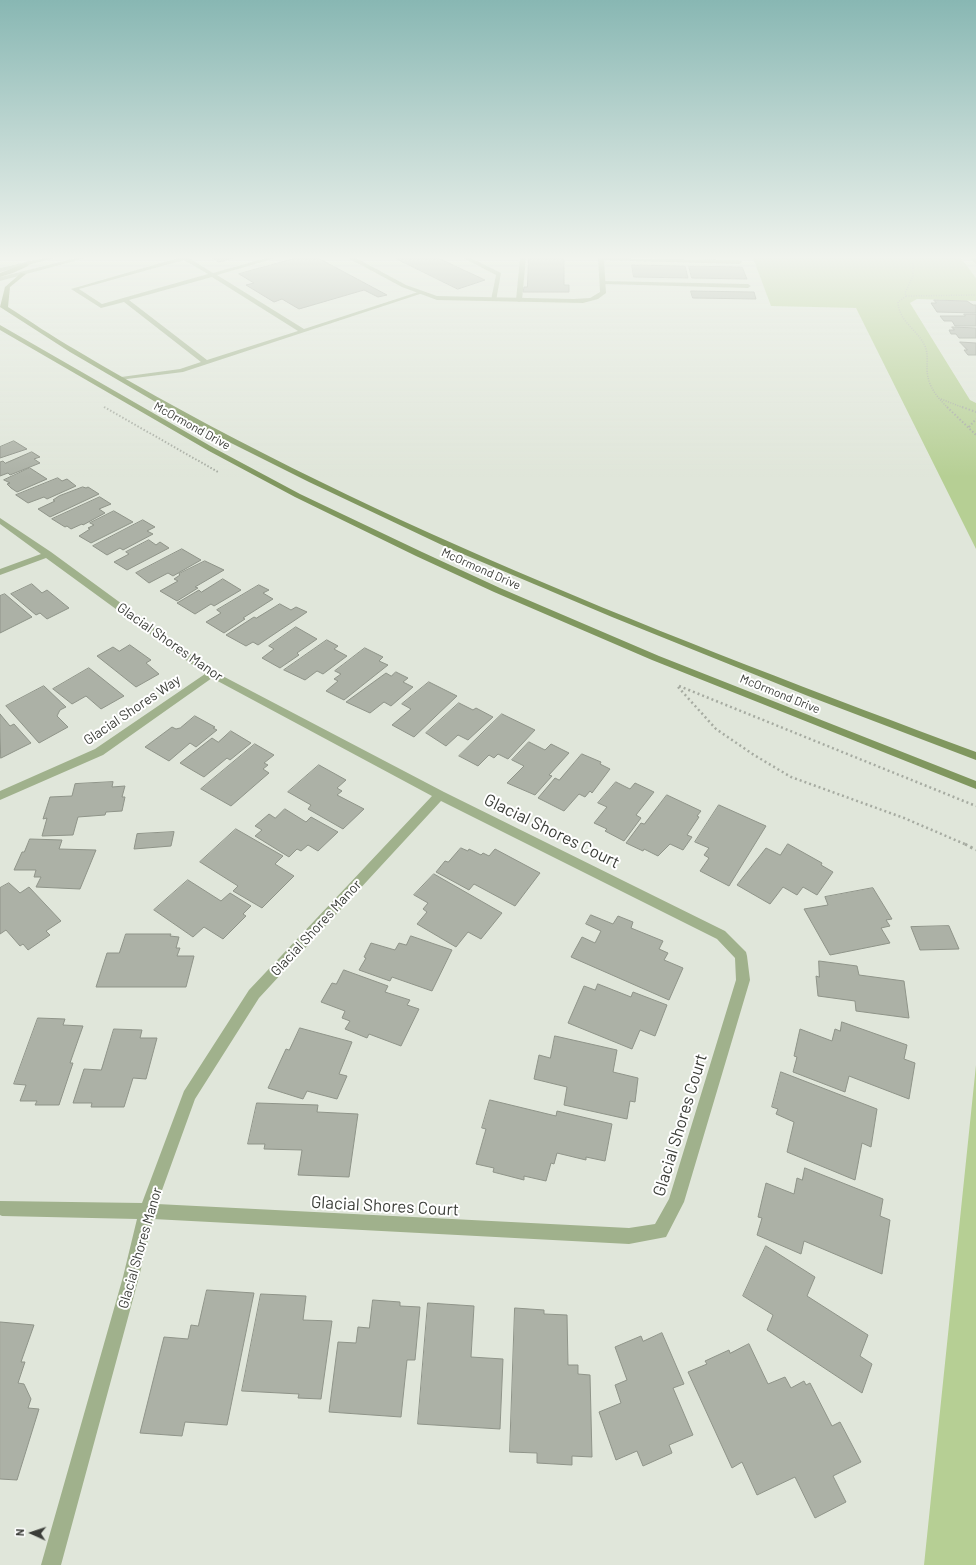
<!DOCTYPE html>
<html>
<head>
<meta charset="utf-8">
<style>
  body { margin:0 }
  #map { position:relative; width:976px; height:1565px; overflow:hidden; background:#e0e6da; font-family:Barlow,sans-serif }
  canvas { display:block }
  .north { position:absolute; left:12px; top:1513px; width:40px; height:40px; -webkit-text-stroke:3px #fff; paint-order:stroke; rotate:273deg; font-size:11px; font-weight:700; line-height:16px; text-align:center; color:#3b3d38 }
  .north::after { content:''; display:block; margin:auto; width:14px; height:18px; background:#3b3d38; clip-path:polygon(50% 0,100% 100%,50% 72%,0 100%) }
</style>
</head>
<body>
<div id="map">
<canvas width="976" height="1565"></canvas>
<div class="north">N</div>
</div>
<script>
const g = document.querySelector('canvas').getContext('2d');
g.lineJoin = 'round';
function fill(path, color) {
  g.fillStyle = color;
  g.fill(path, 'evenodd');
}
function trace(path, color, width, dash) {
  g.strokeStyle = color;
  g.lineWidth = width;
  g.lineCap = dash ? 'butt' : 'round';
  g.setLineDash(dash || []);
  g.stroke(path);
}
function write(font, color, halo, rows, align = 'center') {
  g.font = font + ' Barlow,sans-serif';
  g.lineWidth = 4;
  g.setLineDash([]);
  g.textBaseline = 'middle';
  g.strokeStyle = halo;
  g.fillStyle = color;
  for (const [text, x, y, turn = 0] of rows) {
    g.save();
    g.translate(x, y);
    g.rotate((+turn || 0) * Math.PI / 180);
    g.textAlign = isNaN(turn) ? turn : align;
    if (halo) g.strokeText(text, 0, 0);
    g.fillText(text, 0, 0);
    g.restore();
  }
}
fill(new Path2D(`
  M753 258H961L976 278V301L917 299 910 303 970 400 976 403V549L856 308 771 306Z
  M976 1065V1565H924Z`), '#b6cf94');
const building = new Path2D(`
  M212 258H234L219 262Z
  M296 258H318L387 295 378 297 364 290 299 309 282 299 274 302 246 285 254 283 239 274Z
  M395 258H438L485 280 458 289Z
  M529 258H564V285H569V292H523L524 287H527Z
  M632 265 685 266 688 278 634 277Z
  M689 266 742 267 747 279 692 278Z
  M691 291 754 292 756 299 693 298Z
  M934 300 967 301 973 305H976V313L937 312 931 303H936Z
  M964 314H976V326H955L952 321H944L940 316H965Z
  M952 327 976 328V338H959L956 334H951L949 330H954Z
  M960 342 976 343V355H968L964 350H967Z
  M14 441 27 449 0 458V447Z
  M32 452 40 457 34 459 40 463 10 475 8 473 0 476V462L3 461 5 463Z
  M30 468 47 479 17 492 11 488 7 484 10 483 4 480Z
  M58 478 62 481 67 479 76 486 47 499 44 497 28 503 16 495Z
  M83 487 86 488 88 487 99 494 50 517 38 509 55 501 53 500 59 496Z
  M100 497 111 504 99 509 105 513 83 525 82 524 71 529 67 526 65 527 52 519Z
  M114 511 133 522 91 543 79 536 90 529 88 528 94 525 90 523Z
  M143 520 155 527 147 531 153 534 123 550 120 548 107 555 93 546Z
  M149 540 156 545 160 542 169 548 127 570 114 562 129 554 126 552Z
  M182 549 201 560 173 576 168 573 149 583 136 573Z
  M205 561 224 570 195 587 198 588 177 601 160 591 178 581 174 579 180 575 179 574Z
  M223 579 241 590 214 606 211 604 195 614 177 603 199 590 201 592Z
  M32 584 42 593 47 590 69 608 47 619 40 613 36 615 11 594Z
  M259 585 269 590 263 593 273 599 243 618 245 619 224 633 206 622 221 613 217 610Z
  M5 594 32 617 0 633V596Z
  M280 604 291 610 296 607 307 612 258 645 253 642 246 646 226 635 254 617 256 618Z
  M296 627 317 639 297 653 299 655 280 668 262 658 274 649 269 646Z
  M327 640 338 646 334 649 347 656 323 674 317 671 305 680 284 670Z
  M130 645 151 660 146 663 159 674 136 687 97 656 113 647 119 651Z
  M365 648 383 657 379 661 388 665 344 700 326 691 338 681 334 679 341 674 335 671Z
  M89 668 124 696 101 709 86 696 72 704 53 689Z
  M396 672 408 678 403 682 413 687 391 706 384 702 370 713 346 702 386 673 391 676Z
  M429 682 457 696 414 737 392 725 411 709 402 704Z
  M44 686 66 707 60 710 57 716 68 727 39 743 6 706Z
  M459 703 473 710 476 708 493 717 468 740 458 735 446 746 426 733Z
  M0 714 10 726 14 724 31 743 1 758Z
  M502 714 535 730 508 759 498 754 494 758 489 755 478 766 459 756Z
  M195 716 215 727 213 728 217 730 196 747 190 743 169 761 145 747 172 727 176 729 180 728Z
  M231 731 251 743 230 760 227 758 204 777 180 763 212 738 218 742Z
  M529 742 545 750 551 744 569 753 549 775 552 776 535 795 507 783 524 766 512 760Z
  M255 744 274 755 264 763 268 765 263 769 269 773 231 806 201 789Z
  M582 754 601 762 600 764 610 769 592 793 590 791 585 797 579 794 564 811 538 798 555 778 559 780Z
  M319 765 346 780 337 788 342 791 337 795 364 809 343 829 308 809 311 805 288 792Z
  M113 782 112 787 125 786 122 797H125L122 811 106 812 105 815 78 817 73 835 42 836 47 818 43 819 50 797 72 796 75 784Z
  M616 782 630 789 635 783 654 792 636 815 641 818 624 841 605 831 607 829 594 823 607 807 598 803Z
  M667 795 701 811 697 816 699 817 687 835 692 837 683 850 670 844 658 856 644 849 643 851 626 843 641 823 644 824Z
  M719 805 766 826 729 886 700 871 709 858 704 855 709 848 695 842Z
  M285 809 306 822 311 817 338 832 318 851 308 845 301 851 297 849 289 857 255 836 262 830 255 826 269 814 275 818Z
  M236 829 283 856 275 864 294 876 262 908 233 891 238 886 200 862Z
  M174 832 171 846 134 849 137 834Z
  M30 839 62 840 59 849 96 850 80 889 36 887 41 877H34L36 870H14L22 852H24Z
  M788 844 822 863 821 865 833 872 817 895 803 887 797 895 783 887 770 904 737 885 766 848 780 855Z
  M461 848 468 851 469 849 481 855 483 853 489 856 495 849 540 873 515 906 474 884 469 890 436 872 445 861 448 862Z
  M434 874 502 913 481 939 468 932 456 947 417 924 427 912 423 909 428 903 414 895Z
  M188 880 221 901 230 893 251 906 243 914 246 916 223 939 204 927 193 937 154 910Z
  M9 883 20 893 29 887 61 921 46 931 50 935 28 950 23 944 20 946 6 930 0 934V888Z
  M873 888 892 919 886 920 890 926 881 928 890 943 830 955 804 909 828 905 825 897Z
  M591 915 613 924 618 916 633 922 631 928 663 941 659 949 668 953 664 960 683 968 669 1000 571 957 582 937 595 943 601 931 586 924Z
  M949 926 959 949 920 950 911 927Z
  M126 934H171L170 936 179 937 176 948H180L177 956H194L186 987H96L107 953H119Z
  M411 936 452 950 432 991 392 977 390 981 359 970 366 958 364 957 371 943 395 950 399 943 406 945Z
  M819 961 857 966 859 975 904 981 909 1018 856 1011 855 1001 818 996 816 976 819 977Z
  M344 970 388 986 385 992 410 1000 407 1005 419 1009 401 1046 369 1034 367 1038 345 1029 350 1021 342 1018 345 1011 321 1002 332 983 336 984Z
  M598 984 631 997 633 992 667 1005 655 1036 640 1030 632 1049 568 1023 584 986 595 990Z
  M38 1018 65 1019 63 1025 83 1026 70 1063H73L59 1105H35L37 1101H20L26 1085 14 1084Z
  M842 1022 907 1045 904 1059 915 1063 909 1099 849 1076 845 1092 793 1072 797 1057 794 1056 800 1029 832 1041 835 1029 840 1031Z
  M300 1028 352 1042 339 1074 347 1076 337 1099 307 1091 303 1099 268 1088 286 1049 289 1050Z
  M114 1029 142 1030 140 1038H157L146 1079 133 1078 124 1107H91L92 1103H73L84 1069 101 1070Z
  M555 1036 617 1050 613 1072 638 1078 635 1102 630 1101 627 1119 564 1105 567 1087 534 1079 539 1055 550 1058Z
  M781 1072 877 1109 871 1147 862 1143 855 1180 787 1152 794 1122 776 1114 778 1109 772 1107Z
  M490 1100 556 1116 557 1111 612 1124 605 1161 586 1157V1160L557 1153 554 1164 551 1163 546 1181 524 1176V1180L493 1172 494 1168 476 1164 486 1129 482 1128Z
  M257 1103 318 1105 317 1112 358 1114 349 1177 298 1175 302 1150 264 1149 265 1144H248Z
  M805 1168 883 1199 880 1216 890 1220 882 1274 804 1241 801 1254 757 1235 762 1218 758 1217 766 1183 794 1194 797 1178 802 1180Z
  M766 1246 815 1277 807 1296 868 1335 860 1356 872 1364 862 1393 767 1330 773 1315 743 1296Z
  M207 1290 254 1293 227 1425 185 1422 182 1436 140 1433 164 1337 188 1339 191 1325 198 1326Z
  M261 1294 306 1296 303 1320 332 1321 321 1399 298 1398 299 1394 242 1391Z
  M373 1300 400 1302V1306L420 1307 415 1360H407L401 1417 329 1412 338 1342 356 1343 358 1327 369 1328Z
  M428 1303 474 1306 471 1357 503 1359 500 1429 418 1424Z
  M515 1308 544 1310V1314L567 1315 568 1365H578V1374L590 1375 592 1457 572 1456V1465L537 1463V1453L510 1452Z
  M0 1322 34 1325 21 1362H25L18 1383 24 1384 31 1399 28 1408 39 1409 17 1480 0 1479Z
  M662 1333 684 1384 673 1388 693 1435 669 1445 672 1453 643 1466 637 1451 616 1460 599 1412 621 1403 615 1385 627 1380 615 1347 641 1336 643 1341Z
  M749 1344 768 1384 785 1377 791 1388 804 1381 806 1385 810 1383 832 1426 840 1422 861 1462 833 1476 846 1502 815 1518 795 1477 757 1495 742 1462 732 1468 688 1372 707 1364 705 1361 729 1350 730 1353Z`);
fill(building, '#acb1a6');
trace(building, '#8f9489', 1);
trace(new Path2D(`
  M913 258V276L905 293 906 296 898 302C899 322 917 329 925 346 928 353 927 361 927 368 927 385 936 396 948 408
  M906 296 976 295
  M941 399 964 408`), '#a6aba1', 1.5, [1, 1.5]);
trace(new Path2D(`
  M104 407 218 472
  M947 407 976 435
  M962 407 976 412
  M969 427 976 419`), '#a6aba1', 2, [1.5, 2]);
trace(new Path2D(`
  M679 686 976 806
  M678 687 716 729 754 755 791 777 904 818 967 845`), '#a6aba1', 2.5, [2, 3]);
trace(new Path2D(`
  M965 844 976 850`), '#a6aba1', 3, [2.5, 3.5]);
fill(new Path2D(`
  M178 258H189L213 273 266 258H276L217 275 304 329 418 292 423 293 183 372 119 380 118 379 121 377 180 369 201 362 124 302 101 308 71 289ZM184 260 208 274 102 304 79 289ZM212 277 298 331 207 360 129 300Z
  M463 258H471L501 273 496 301 491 300 496 275Z
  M520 258H526L522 300 519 302 516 300Z
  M598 258 739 260 742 262 739 264 601 260Z
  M601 281 748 284 751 286 748 288 603 284 601 283Z`), '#a0b18c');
fill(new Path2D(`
  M348 258H356L406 285 437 296 574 299 590 298 600 292 598 258H604L606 293 598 299 583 303 437 300 402 287Z
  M970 258H976V264Z
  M0 518 51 552 215 672 444 792 725 931 746 952 747 956 750 980 684 1202 666 1237 629 1244 153 1219 139 1277 61 1565H41L123 1277 137 1219 2 1216 0 1215V1201L142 1203 184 1091 249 990 432 796 212 678 103 755 0 800V791L95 749 205 674 46 558 0 575V569L41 554 0 524ZM441 801 717 939 735 958 736 980 669 1199 655 1224 629 1228 157 1204 195 1099 259 998Z`), '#a0b18c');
fill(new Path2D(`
  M44 258H55L0 272V268Z
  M76 258H86L0 281V277Z`), '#a0b18c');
fill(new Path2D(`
  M26 263 29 265 28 266 13 273 0 277V273Z
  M21 273 26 274 10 287 8 307C30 321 53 337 76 350 358 519 669 637 976 752V760L808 696 612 617 444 546 309 482 195 425 70 352 0 307 5 287Z
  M0 325 214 448 300 494 422 552 500 588 659 656 976 781V789L652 660 494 592 416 556 295 497 209 451 0 330Z`), '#80975f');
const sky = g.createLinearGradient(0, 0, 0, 477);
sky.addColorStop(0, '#88b7b3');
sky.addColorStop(0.54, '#f1f4ee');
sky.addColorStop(1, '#f1f4ee00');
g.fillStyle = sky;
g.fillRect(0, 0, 976, 477);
write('12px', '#3b3d38', '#fff', [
  ["McOrmond Drive",192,426,29],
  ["McOrmond Drive",481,569,24],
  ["McOrmond Drive",780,694,22]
]);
write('14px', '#3b3d38', '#fff', [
  ["Glacial Shores Manor",170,642,35],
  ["Glacial Shores Way",132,710,-34],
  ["Glacial Shores Manor",316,928,-47],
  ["Glacial Shores Manor",140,1248,-74]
]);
write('17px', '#3b3d38', '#fff', [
  ["Glacial Shores Court",552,831,26],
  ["Glacial Shores Court",680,1125,-73],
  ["Glacial Shores Court",385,1206,3]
]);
</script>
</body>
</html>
